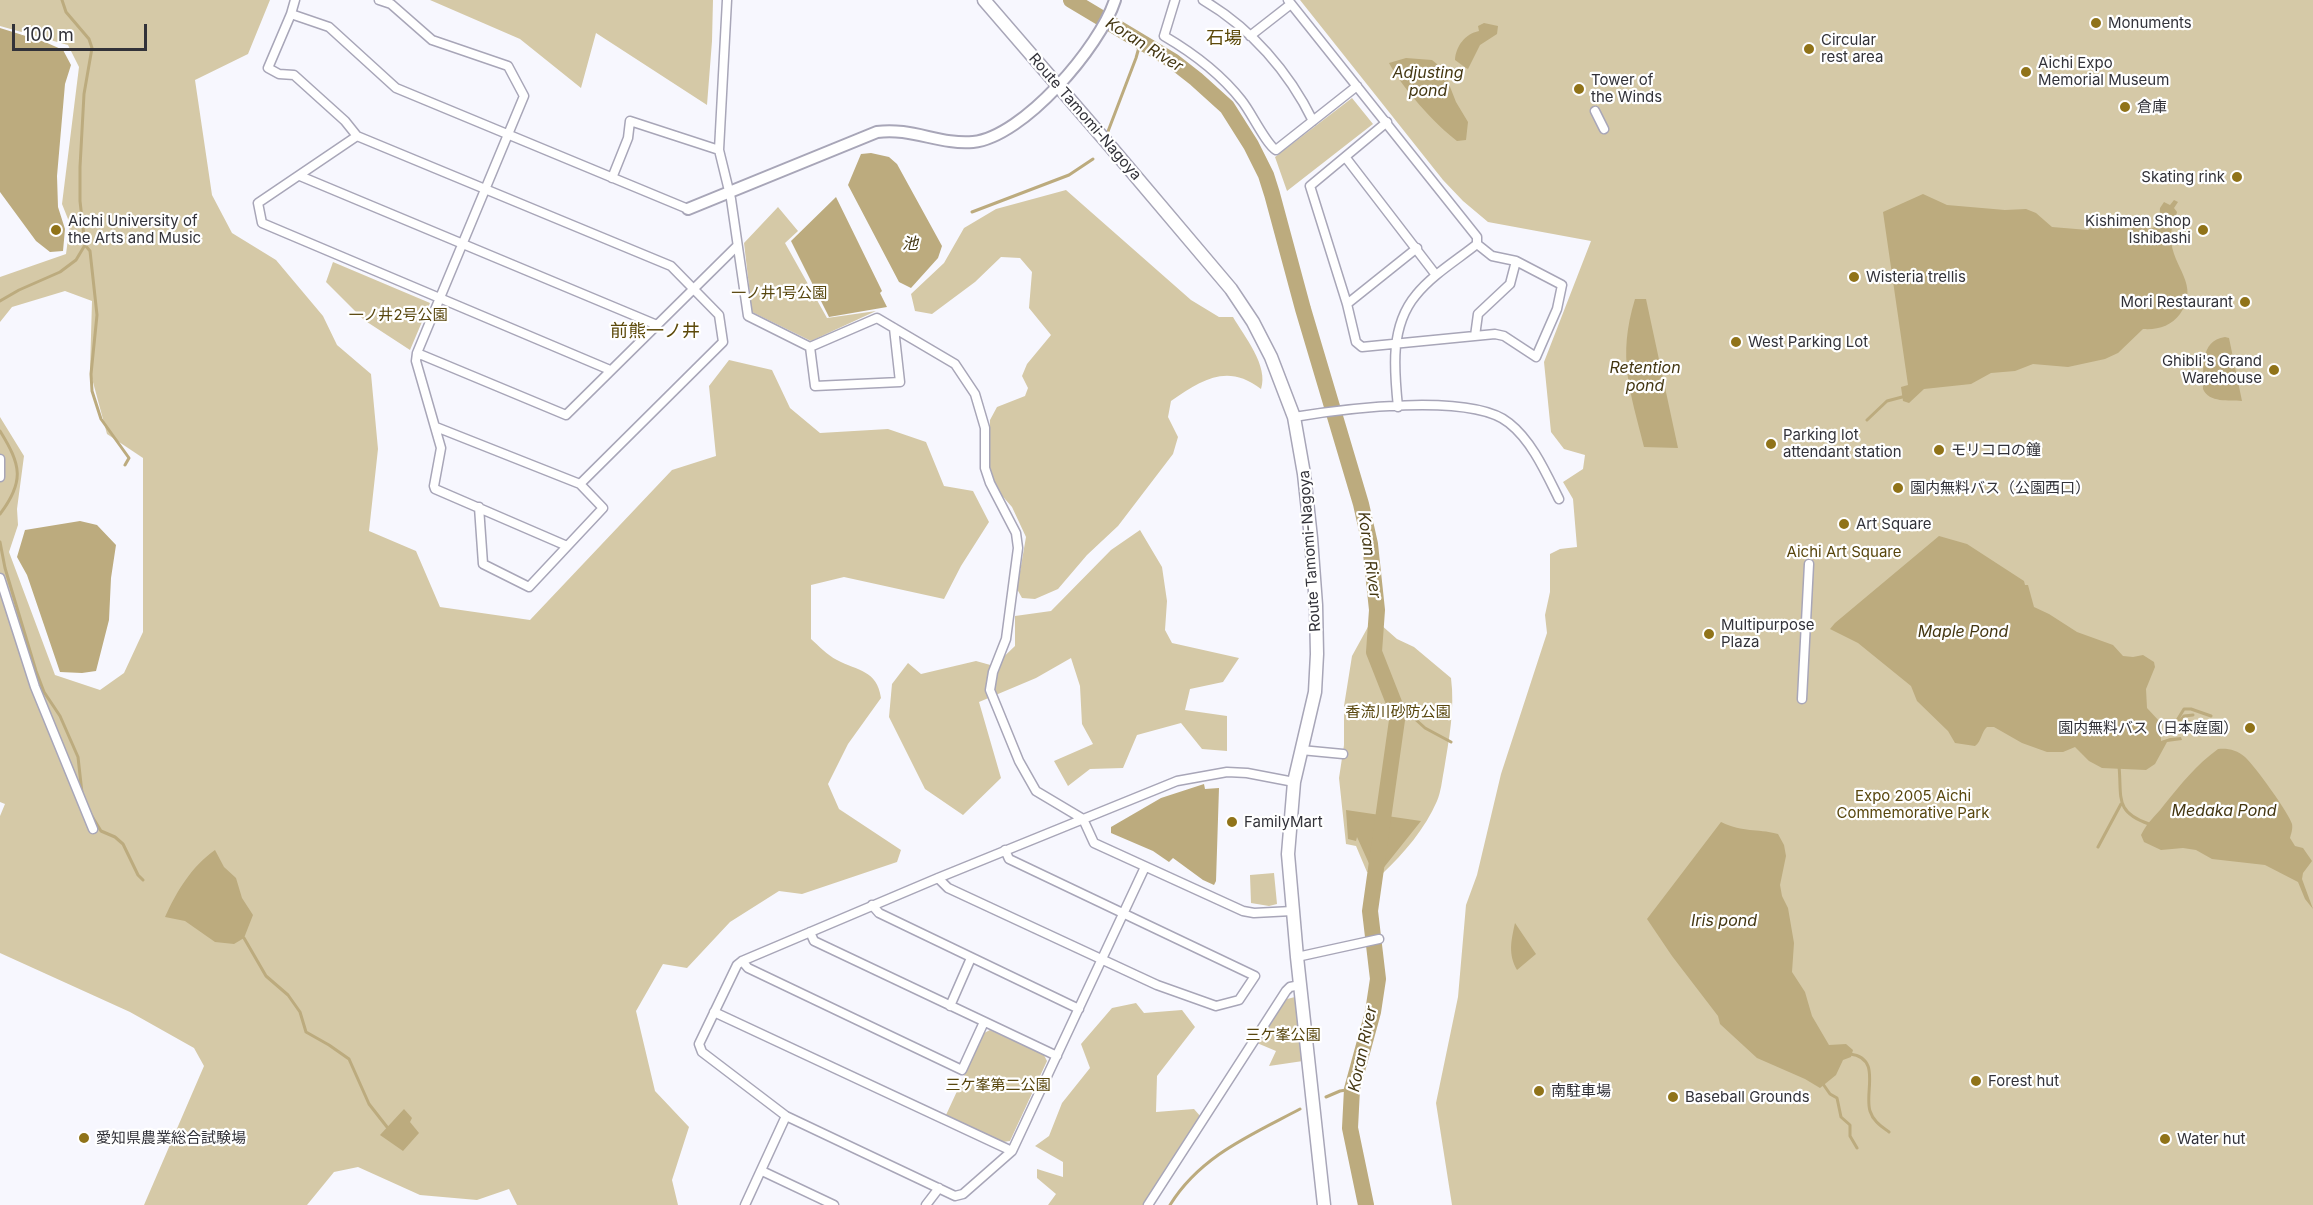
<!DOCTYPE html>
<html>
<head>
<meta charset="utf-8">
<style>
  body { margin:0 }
  #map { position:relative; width:2313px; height:1205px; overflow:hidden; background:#f7f7fe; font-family:Inter,sans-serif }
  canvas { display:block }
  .scale { position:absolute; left:12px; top:24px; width:135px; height:27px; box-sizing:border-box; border:3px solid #323239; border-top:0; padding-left:8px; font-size:18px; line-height:21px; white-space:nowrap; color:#323239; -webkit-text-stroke:4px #fff; paint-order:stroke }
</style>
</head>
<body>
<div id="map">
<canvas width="2313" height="1205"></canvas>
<div class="scale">100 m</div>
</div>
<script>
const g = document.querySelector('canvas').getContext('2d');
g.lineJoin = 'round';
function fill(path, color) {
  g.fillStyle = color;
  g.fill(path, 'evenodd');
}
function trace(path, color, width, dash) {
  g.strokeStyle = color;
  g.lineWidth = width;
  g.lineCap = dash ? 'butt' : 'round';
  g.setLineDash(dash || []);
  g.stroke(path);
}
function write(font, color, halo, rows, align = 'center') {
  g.font = font + ' Inter,"Noto Sans JP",sans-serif';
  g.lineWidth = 4.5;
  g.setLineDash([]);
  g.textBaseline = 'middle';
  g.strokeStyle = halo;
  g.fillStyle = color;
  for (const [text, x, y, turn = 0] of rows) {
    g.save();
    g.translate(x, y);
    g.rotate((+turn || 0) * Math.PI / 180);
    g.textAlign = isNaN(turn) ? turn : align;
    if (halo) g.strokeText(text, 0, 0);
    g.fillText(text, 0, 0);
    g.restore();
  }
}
fill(new Path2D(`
  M0 0H270L248 54 195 80 212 195 232 233 276 260 323 316 337 345 371 374 378 449 369 531 416 551 440 607 530 620 672 470 716 456 709 386 729 360 772 370 790 408 820 433 888 429 926 442 944 486 973 491 989 522 961 566 944 599 844 577 811 585V639C819 646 827 655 837 660 858 671 877 670 881 698L848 744 828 784 839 809 901 850 897 862 802 894 779 891 730 922 687 968 663 964 636 1011 655 1091 689 1127 672 1180 678 1205H517L509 1189 477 1200 420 1195 358 1167 334 1172 307 1205H144L204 1066 194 1048 130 1012 0 953V816L5 804 0 802V417L24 456 17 509 18 525 9 552 55 675 100 690 124 673 143 632V458L107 434 90 371 92 301 65 291 12 307 0 322V277L66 254 70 224 62 204 79 67 68 45 0 26Z
  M430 0H713L712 41 707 105 596 33 581 88 520 39Z
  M1300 0H2313V1205H1452L1436 1103 1458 997 1466 905 1477 875 1501 774 1547 633 1545 615 1550 592V554L1560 549 1577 547 1573 499 1563 482 1583 469 1585 455 1564 449 1551 432 1544 362 1591 241 1488 222 1463 201 1443 180Z
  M1352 98 1373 124 1287 191 1275 157Z
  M1066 190 1191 300 1219 317H1233C1244 336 1269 366 1261 389 1227 363 1202 380 1171 401L1168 417 1178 437 1173 454 1118 526 1087 555 1058 589 1035 599 1022 598 1017 589 1026 537 1012 507 997 490 989 476 990 420 997 407 1025 396 1028 388 1022 376 1027 364 1051 335 1029 308 1032 272 1020 258 1001 257 975 282 932 314 915 311 911 294 944 263 964 228 996 209Z
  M778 207 798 231 785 243 827 318 876 311 811 341 752 312 744 243Z
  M333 262 430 303 410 350 364 320 326 282Z
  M1140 530 1162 567 1167 601 1165 630 1172 643 1239 658 1223 682 1190 689 1185 710 1227 716V751L1202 749 1181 723 1137 735 1123 768 1090 769 1068 786 1054 761 1093 744 1082 724 1080 686 1071 658 1036 678 979 702 1001 778 963 815 925 789 889 717 892 684 908 663 921 674 976 661 994 666 1015 646V616L1051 611 1111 550Z
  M1380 624 1397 639 1414 647 1451 678C1455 709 1449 739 1444 770 1442 780 1441 792 1437 801 1425 829 1404 853 1382 874L1367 872 1356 846 1346 844 1339 778 1344 745V706L1352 656 1369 625Z
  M1274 873 1277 904 1269 906 1251 903 1250 875Z
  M1295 997 1303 1061 1269 1066 1276 1051 1257 1043 1287 999Z
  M1136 1003 1144 1013 1182 1010 1195 1027 1157 1076 1156 1112 1194 1109 1201 1117 1144 1205H1048L1056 1194 1037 1178V1169L1063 1177V1162L1035 1146 1049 1136 1062 1103 1090 1068 1081 1044 1112 1008Z
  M990 1030 1044 1055 1047 1061 1010 1141 1003 1142 946 1115 984 1033Z`), '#d5c9a7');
fill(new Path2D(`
  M1484 23 1498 26 1497 34 1480 45 1468 69 1466 68 1455 60C1456 46 1465 34 1479 31L1478 26Z
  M0 28 45 42 63 50 71 65 65 84 57 176 58 207 65 229 63 251 50 252 36 241 0 192Z
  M1406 58 1432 60 1443 69 1456 102 1468 122 1466 140 1457 141C1435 124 1402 88 1389 63Z
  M871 153 889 157 897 164 942 246 938 258 911 288 899 282 848 185 861 154Z
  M1923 194 1947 205 2005 210 2026 209 2036 213 2052 227 2088 230C2106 217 2118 210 2139 222 2145 226 2146 228 2153 228L2159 222 2160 208 2164 202 2170 205 2174 200 2178 202 2174 208 2177 212C2175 220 2170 231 2171 239 2172 267 2201 285 2180 314 2171 326 2158 330 2143 329L2118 353 2105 359 2068 367 2033 364 2015 371 1991 373 1971 384 1924 389 1909 403 1903 401 1901 387 1908 385 1883 212Z
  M836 197 882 291 880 293 887 307 829 317 791 241Z
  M1635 299H1646L1678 448 1644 447C1630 390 1617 358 1635 299Z
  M2225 337 2229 338 2242 401C2229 400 2209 403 2203 389 2204 369 2199 341 2225 337Z
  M80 521 97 525 116 545 111 578 109 620 96 671 82 673 60 672 27 575 17 557 25 530Z
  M1939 536 1967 544 2024 581 2025 585H2028L2034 607 2049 614 2077 632 2113 645 2123 656 2133 657 2143 655 2154 662 2155 667 2146 689 2147 708 2160 722 2161 741 2170 738 2181 737 2182 740 2167 742 2155 764 2146 770 2102 768 2089 761 2075 747 2063 752H2047L2022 743 1994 727H1987C1981 732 1982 741 1975 746L1955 743 1948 731 1917 701 1911 686 1858 643 1830 629 1835 623Z
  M2218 749C2228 748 2237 750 2245 757 2254 765 2289 813 2292 824 2293 829 2291 834 2290 838L2295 846 2303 848 2312 861 2303 873 2302 879 2313 909 2305 899 2298 882 2265 865 2212 859 2196 850 2183 848 2161 850 2144 842 2141 835C2148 821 2155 817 2164 805 2181 784 2196 765 2218 749Z
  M1204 784 1205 789 1219 788 1216 881 1214 885 1203 880 1173 858 1169 862 1153 851 1111 833V827L1161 798Z
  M1346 810 1421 821 1381 871 1371 868 1357 837 1356 841 1348 839Z
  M1721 822C1745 833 1755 828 1778 834L1784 845 1786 856 1780 885 1782 896 1788 908 1794 943 1792 972 1805 992 1812 1016 1829 1045 1846 1044 1853 1050 1851 1057 1843 1060 1836 1075 1820 1088 1805 1079 1757 1058 1720 1024 1718 1016 1672 956 1647 919Z
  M215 850 224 867 236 878 242 898 253 915 244 938 234 944 215 942 185 921 165 917C177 891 191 867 215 850Z
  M1515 923 1536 954 1517 970C1508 954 1511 941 1515 923Z
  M404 1109 412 1118 410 1122 419 1133 403 1151 380 1135Z`), '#bcab7e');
trace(new Path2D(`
  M1107 134 1136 58 1141 40
  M972 212 1069 175 1093 159
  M85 245 90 251 97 315 91 374 92 391 101 419 129 458 125 465
  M0 301 19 290 60 272 76 260 85 245 80 201V167L84 94 92 48 89 39 66 12 62 0
  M1867 420 1887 401 1906 396
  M0 431C21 465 25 481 0 514
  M0 542 5 568 36 671 44 692 60 716 78 757 82 793
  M1392 698 1425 728 1451 742
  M2186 725H2188L2187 728H2184L2183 723 2187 721 2192 723 2190 732 2184 733 2177 729 2176 722 2184 709H2191L2211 716
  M2190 727 2188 730 2183 731 2180 729V721L2184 716 2193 715
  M2119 766C2122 797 2114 812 2149 824
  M90 813 101 831 115 837 123 844 138 875 143 880
  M2098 847 2121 804
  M244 938 266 976 288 995 300 1012 306 1032 329 1045 349 1059 369 1104 387 1127
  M1850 1054C1882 1058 1864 1092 1870 1111 1873 1121 1881 1126 1889 1132
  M1823 1084 1830 1094 1837 1098 1841 1117 1850 1125V1136L1857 1148
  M1326 1097 1340 1091 1352 1089
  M1170 1205C1200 1156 1251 1135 1300 1109`), '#bcab7e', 3);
trace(new Path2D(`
  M1071 0 1173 61 1196 79 1227 107 1251 145 1266 175 1272 194 1303 309 1361 504 1370 544 1377 610 1374 652 1398 713 1370 911 1378 979 1373 1012 1352 1089 1350 1128 1366 1205`), '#bcab7e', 16);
const minor = new Path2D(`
  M295 0 291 14 268 68 279 74 294 75 345 121 357 136 671 266 719 315 723 342 580 484 436 427
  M379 0 391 4 432 40 508 66 524 96 417 353 416 361 441 448 434 486 435 489 567 546
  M727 0 719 150 731 199 748 316 810 347 877 318 955 364 975 394 985 428V468L990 483 1016 533 1018 548 1006 639 993 672 990 690 1019 761 1036 791 1083 819 1094 843 1243 911 1254 913 1292 911
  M1175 0 1164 36C1193 53 1221 74 1242 101 1251 112 1266 144 1276 150L1357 86
  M1203 0C1251 28 1289 72 1313 121
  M1288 0 1477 237V244C1457 260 1432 275 1416 295 1390 326 1394 369 1398 407
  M291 14 329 27 396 88 688 209
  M1250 36 1291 4
  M1595 111 1604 129
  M1387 122 1310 186 1347 304 1356 342 1362 347 1495 334 1504 336 1536 357 1557 309 1562 285 1516 261 1492 256 1477 244
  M357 136 258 203 262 223 610 370
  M1346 158 1436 275
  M300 176 657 325
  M612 178 628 138 630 121 719 150
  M1347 304 1417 248
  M1475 336 1478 314 1510 284 1516 261
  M810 347 815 386 900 382 894 328
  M417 353 566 415 737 246
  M1294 417C1342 409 1471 392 1509 423 1532 441 1546 473 1559 499
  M0 459V477
  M479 507 483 564 529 587 603 508 580 484
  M0 578 35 687 93 829
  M1802 699 1809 564
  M1301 750 1343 754
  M1145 867 1012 1151 963 1194 955 1196 786 1116 702 1052 699 1044 737 965 742 961 938 878 1177 781 1227 772 1247 773 1294 782
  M938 878 948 888 1157 985 1216 1006 1239 1000 1255 976 1009 859 1005 850
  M872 905 879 913 1079 1009
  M810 932 814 941 1057 1056
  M1297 957 1379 939
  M742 961 748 968 962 1070 984 1022
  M950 1006 971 958
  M714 1012 1012 1151
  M762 1171 834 1205
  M745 1205 786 1116
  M926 1205 939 1188
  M1148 1205 1286 991 1290 987 1300 985`);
const tertiary = new Path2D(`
  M688 209 877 132C911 127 940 145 973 142 1023 137 1100 47 1115 0`);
const secondary = new Path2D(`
  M984 0 1110 146 1231 289 1253 322 1271 357 1294 417 1304 474 1311 538 1316 605 1317 654 1315 692 1294 782 1288 854 1297 957 1324 1205`);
trace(minor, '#a8a6b8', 11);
trace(tertiary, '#a8a6b8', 14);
trace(secondary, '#a8a6b8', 15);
trace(minor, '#fff', 8);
trace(tertiary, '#fff', 10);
trace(secondary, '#fff', 12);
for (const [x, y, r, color] of [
  [2096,23,6,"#907319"],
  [1809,49,6,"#907319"],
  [2026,72,6,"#907319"],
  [1579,89,6,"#907319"],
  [2125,107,6,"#907319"],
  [2237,177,6,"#907319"],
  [56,230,6,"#907319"],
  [2203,230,6,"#907319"],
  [1854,277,6,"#907319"],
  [2245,302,6,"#907319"],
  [1736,342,6,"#907319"],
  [2274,370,6,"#907319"],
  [1771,444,6,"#907319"],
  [1939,450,6,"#907319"],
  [1898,488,6,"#907319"],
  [1844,524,6,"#907319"],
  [1709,634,6,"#907319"],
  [2250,728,6,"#907319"],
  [1232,822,6,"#907319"],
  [1976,1081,6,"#907319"],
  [1539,1091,6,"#907319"],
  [1673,1097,6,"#907319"],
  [84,1138,6,"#907319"],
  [2165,1139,6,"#907319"]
]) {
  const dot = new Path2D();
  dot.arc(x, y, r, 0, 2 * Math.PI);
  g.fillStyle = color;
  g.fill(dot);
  trace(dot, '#fff', 2);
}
write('15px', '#323239', '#fff', [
  ["Monuments",2108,23],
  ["Circular",1821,40],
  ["rest area",1821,57],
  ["Aichi Expo",2038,63],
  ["Memorial Museum",2038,80],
  ["Tower of",1591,80],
  ["the Winds",1591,97],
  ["倉庫",2137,107],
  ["Skating rink",2225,177,"right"],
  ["Aichi University of",68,221],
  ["the Arts and Music",68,238],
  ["Kishimen Shop",2191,221,"right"],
  ["Ishibashi",2191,238,"right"],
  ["Wisteria trellis",1866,277],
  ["Mori Restaurant",2233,302,"right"],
  ["West Parking Lot",1748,342],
  ["Ghibli's Grand",2262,361,"right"],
  ["Warehouse",2262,378,"right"],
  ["Parking lot",1783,435],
  ["attendant station",1783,452],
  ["モリコロの鐘",1951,450],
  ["園内無料バス（公園西口）",1910,488],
  ["Art Square",1856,524],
  ["Multipurpose",1721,625],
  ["Plaza",1721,642],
  ["園内無料バス（日本庭園）",2238,728,"right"],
  ["FamilyMart",1244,822],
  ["Forest hut",1988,1081],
  ["南駐車場",1551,1091],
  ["Baseball Grounds",1685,1097],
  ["愛知県農業総合試験場",96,1138],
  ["Water hut",2177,1139]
], 'left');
write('15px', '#323239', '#fff', [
  ["Route Tamomi-Nagoya",1085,117,49],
  ["Route Tamomi-Nagoya",1310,551,-94]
]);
write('15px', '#58460d', '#fff', [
  ["一ノ井1号公園",779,293],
  ["一ノ井2号公園",398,315],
  ["Aichi Art Square",1844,552],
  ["香流川砂防公園",1398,712],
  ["Expo 2005 Aichi",1913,796],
  ["Commemorative Park",1913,813],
  ["三ケ峯公園",1283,1035],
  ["三ケ峯第二公園",998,1085]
]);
write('italic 16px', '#443712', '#fff', [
  ["Koran River",1144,45,32],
  ["Adjusting",1428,73],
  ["pond",1428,91],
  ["池",910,244],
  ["Retention",1645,368],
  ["pond",1645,386],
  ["Koran River",1369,555,82],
  ["Maple Pond",1963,632],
  ["Medaka Pond",2224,811],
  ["Iris pond",1724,921],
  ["Koran River",1363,1049,-78]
]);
write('18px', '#5d4a0a', '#fff', [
  ["石場",1224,39],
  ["前熊一ノ井",655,332]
]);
</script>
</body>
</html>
